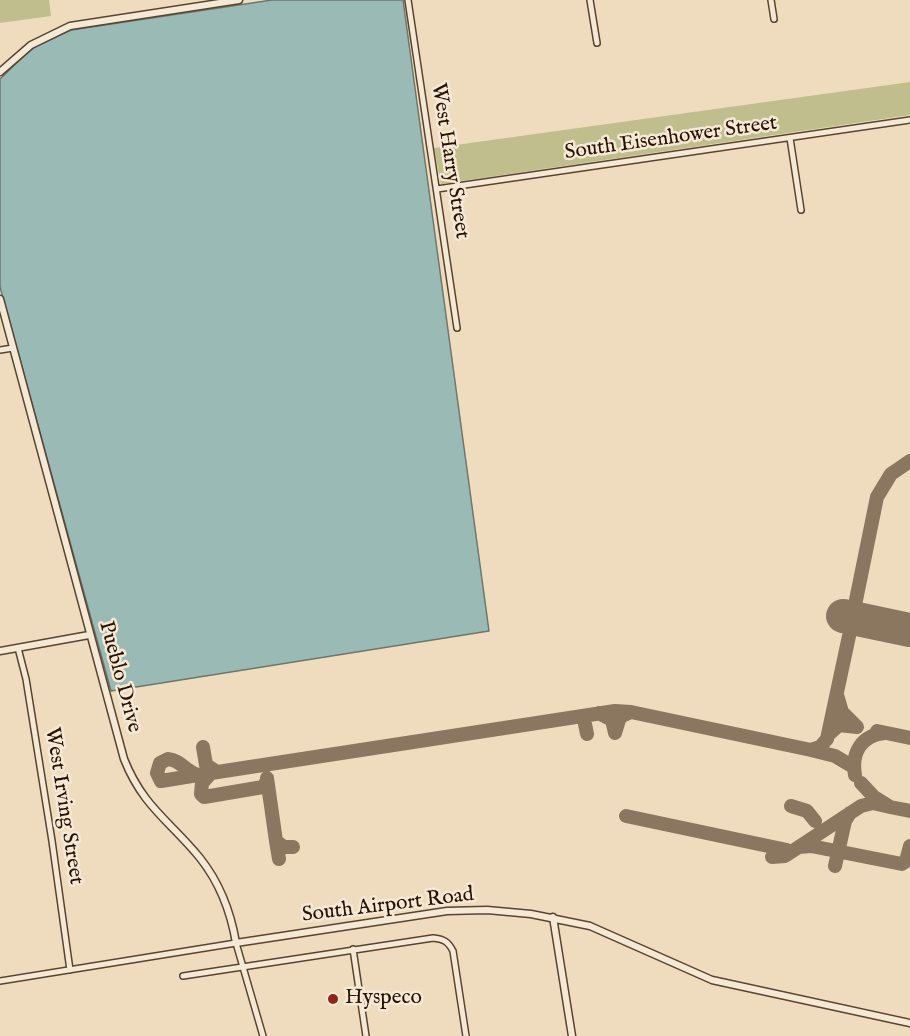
<!DOCTYPE html>
<html>
<head>
<meta charset="utf-8">
<style>
  body { margin:0 }
  canvas { display:block; background:#efdcbe }
</style>
</head>
<body>
<canvas width="910" height="1036"></canvas>
<script>
const g = document.querySelector('canvas').getContext('2d');
g.lineJoin = 'round';
function fill(path, color) {
  g.fillStyle = color;
  g.fill(path, 'evenodd');
}
function trace(path, color, width, dash) {
  g.strokeStyle = color;
  g.lineWidth = width;
  g.lineCap = dash ? 'butt' : 'round';
  g.setLineDash(dash || []);
  g.stroke(path);
}
function write(font, color, halo, rows, align = 'center') {
  g.font = font + ' "IM FELL English",serif';
  g.lineWidth = 5;
  g.setLineDash([]);
  g.textBaseline = 'middle';
  g.strokeStyle = halo;
  g.fillStyle = color;
  for (const [text, x, y, turn = 0] of rows) {
    g.save();
    g.translate(x, y);
    g.rotate((+turn || 0) * Math.PI / 180);
    g.textAlign = isNaN(turn) ? turn : align;
    if (halo) g.strokeText(text, 0, 0);
    g.fillText(text, 0, 0);
    g.restore();
  }
}
fill(new Path2D(`
  M0 0H49L51 16 0 23Z
  M910 82V115L441 184 434 148Z`), '#c0be8c');
const water = new Path2D(`
  M272 0H403L489 631 111 691 0 287V79L32 48 71 30Z`);
fill(water, '#9abbb5');
trace(water, '#6c776d', 1.5);
trace(new Path2D(`
  M856 600 877 497 891 474 910 461
  M849 636 827 739 820 747 811 750 835 756 850 765
  M599 713 612 720 615 733 620 717 631 712
  M585 724 587 734
  M877 731 910 738
  M828 735 839 725 857 727 842 712 837 695
  M203 747 206 765 217 772
  M211 773 202 783 201 794 204 797 263 787 267 781
  M198 775 161 781 157 773 160 763 168 759C181 760 186 772 198 775L615 711 631 712 811 750
  M855 775C851 752 862 735 885 733
  M267 778 276 841
  M791 806 807 811 815 821
  M890 807 910 811
  M626 816 787 850
  M799 847 811 846 902 864 906 861 910 846
  M772 857 785 856 861 806 873 803 890 807 874 797 861 783
  M279 859 276 841 284 847H293
  M835 866 845 821 850 813`), '#8b775f', 14);
trace(new Path2D(`
  M843 616 910 630`), '#8b775f', 34);
const minor = new Path2D(`
  M408 0 457 328
  M590 0 597 43
  M771 0 774 19
  M790 138 801 210
  M437 189 910 120
  M0 350 13 348
  M18 648 26 679 52 841 70 970
  M353 949 366 1036
  M183 976 433 938C443 939 448 941 453 951L466 1036
  M0 981 236 943 263 1036`);
const tertiary = new Path2D(`
  M0 72 31 45 70 26 239 0
  M0 299 124 759C143 807 170 821 200 858 219 882 231 913 236 943L447 911 487 910 531 914 590 926 712 980 910 1023
  M0 651 89 635
  M553 917 572 1036`);
trace(minor, '#594430', 8);
trace(tertiary, '#594430', 9);
trace(minor, '#f5e8d5', 5);
trace(tertiary, '#f5e8d5', 6);
for (const [x, y, r, color] of [
  [333,999,6,"#8f2418"]
]) {
  const dot = new Path2D();
  dot.arc(x, y, r, 0, 2 * Math.PI);
  g.fillStyle = color;
  g.fill(dot);
  trace(dot, '#f5e8d5', 2);
}
write('21px', '#271200', '#f5e8d5', [
  ["South Eisenhower Street",671,139,-8],
  ["West Harry Street",449,161,81],
  ["Pueblo Drive",119,677,75],
  ["West Irving Street",63,806,81],
  ["South Airport Road",388,906,-7]
]);
write('21px', '#271200', '#f5e8d5', [
  ["Hyspeco",345,999]
], 'left');
</script>
</body>
</html>
